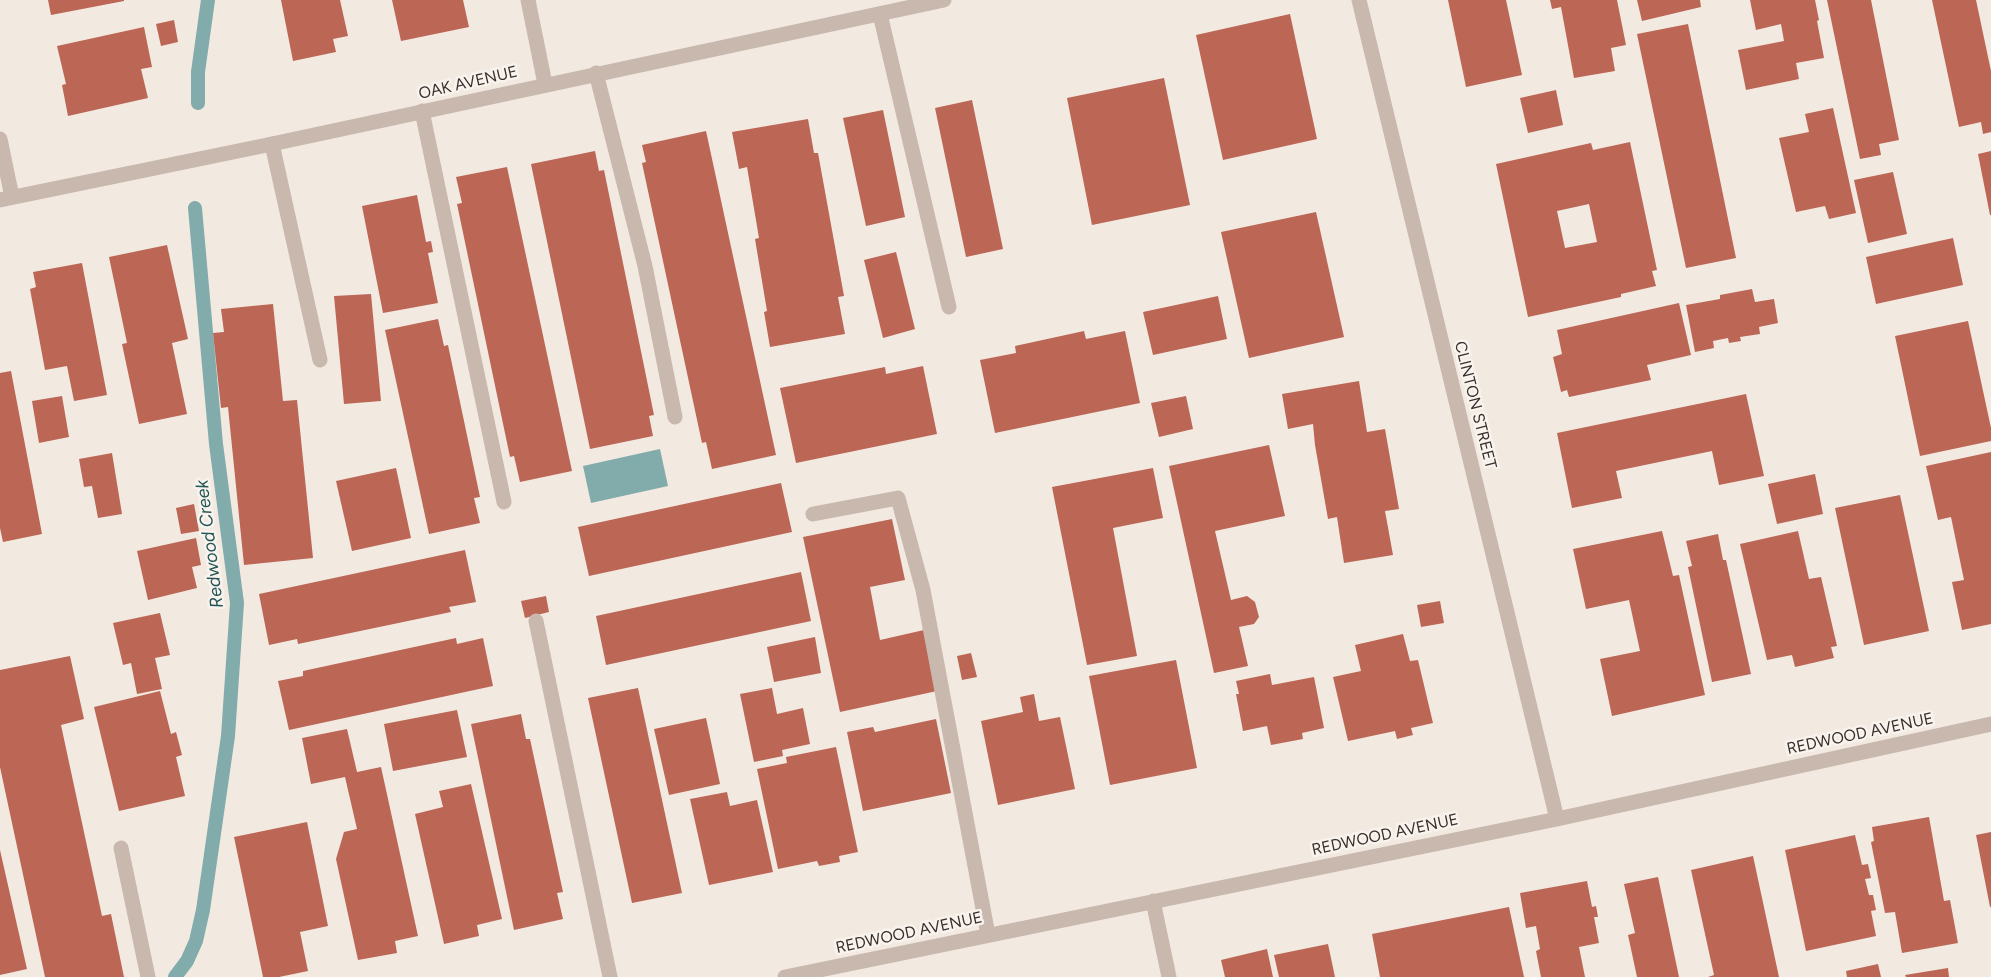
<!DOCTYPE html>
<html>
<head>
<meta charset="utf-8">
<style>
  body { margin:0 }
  canvas { display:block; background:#f2e9e1 }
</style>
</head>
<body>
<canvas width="1991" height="977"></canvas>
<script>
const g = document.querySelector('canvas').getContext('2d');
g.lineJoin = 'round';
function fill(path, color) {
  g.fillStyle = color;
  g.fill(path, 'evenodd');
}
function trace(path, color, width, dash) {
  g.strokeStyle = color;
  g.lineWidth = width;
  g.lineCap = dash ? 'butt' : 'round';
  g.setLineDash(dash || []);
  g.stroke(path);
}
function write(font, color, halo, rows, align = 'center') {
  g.font = font + ' Figtree,sans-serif';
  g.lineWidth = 5;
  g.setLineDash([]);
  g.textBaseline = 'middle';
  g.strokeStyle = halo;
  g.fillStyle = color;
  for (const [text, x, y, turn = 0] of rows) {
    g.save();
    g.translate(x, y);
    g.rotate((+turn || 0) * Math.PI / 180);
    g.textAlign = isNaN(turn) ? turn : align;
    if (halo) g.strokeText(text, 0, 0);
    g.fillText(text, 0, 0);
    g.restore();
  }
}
fill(new Path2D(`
  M660 449 668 486 591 503 583 466Z`), '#82acab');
trace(new Path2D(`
  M198 103V72L208 0
  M175 977 187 961 196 941 203 910 228 736 237 603 216 444 195 208`), '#82acab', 14);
fill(new Path2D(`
  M48 0H124V1L51 15Z
  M281 0H340L348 36 333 39 336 52 293 61Z
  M392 0H463L469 27 401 41Z
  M1448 0H1506L1522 75 1466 87Z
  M1550 0H1617L1626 45 1611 48 1615 71 1574 78 1561 7 1552 9Z
  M1637 0H1700L1701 7 1642 21Z
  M1750 0H1815L1819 20 1817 21 1824 58 1796 63 1799 79 1746 90 1738 50 1784 41 1781 24 1756 30Z
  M1827 0H1871L1899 140 1879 144 1881 155 1860 159Z
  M1932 0H1976L1991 71V132L1983 134 1981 122 1959 127Z
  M1290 14 1317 139 1223 160 1196 35Z
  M174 20 178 42 161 46 156 24Z
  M1688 24 1736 258 1686 268 1637 34Z
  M144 27 152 67 141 69 148 98 68 116 62 85 66 84 57 46Z
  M1164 78 1190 205 1092 225 1067 98Z
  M1556 90 1563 125 1528 133 1520 98Z
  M972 100 1003 249 966 257 935 108Z
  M1833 108 1856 213 1829 219 1825 206 1796 212 1779 138 1809 132 1805 114Z
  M883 110 905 217 866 226 843 118Z
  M808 119 814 153H818L844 296 838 297 845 334 770 347 764 312 767 311 755 239 759 238 747 167 739 169 732 132Z
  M706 131 776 455 712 469 706 442 702 443 642 163 646 162 642 145Z
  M1630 142 1657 270 1652 271 1656 286 1621 294V297L1528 317 1496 164 1591 143 1593 150ZM1589 204 1597 242 1565 248 1557 211Z
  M595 151 599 171 604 170 654 415 649 416 653 436 590 449 531 164Z
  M1991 151V215H1990L1978 154Z
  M507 167 572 471 520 482 514 456 510 457 457 204 462 203 456 177Z
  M1893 172 1907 234 1868 243 1854 180Z
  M417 195 426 242 431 241 433 252 428 253 438 303 383 313 362 206Z
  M1316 212 1344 337 1249 358 1221 232Z
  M1953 238 1963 285 1876 304 1866 257Z
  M167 245 188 339 172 343 187 414 139 424 122 344 127 343 109 257Z
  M896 252 915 329 883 338 864 260Z
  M82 263 107 395 74 401 67 366 45 370 30 289 36 287 33 272Z
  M1752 289 1755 302 1774 299 1778 323 1759 327 1760 334 1740 337 1741 341 1729 343 1728 338 1713 341 1714 348 1695 352 1686 305 1720 299V295Z
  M371 294 381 401 344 404 334 296Z
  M1218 296 1227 339 1153 355 1143 312Z
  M1679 303 1691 355 1647 365 1651 380 1569 397 1567 390 1561 392 1553 357 1562 354 1557 330Z
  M273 304 283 401 297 400 313 558 244 565 228 407 221 408 213 333 224 332 221 309Z
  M438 319 444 346 448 345 480 497 474 498 480 523 429 534 385 330Z
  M1968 321 1991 428V441L1920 456 1895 336Z
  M1084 331 1086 339 1125 331 1140 403 995 433 980 360 1016 353 1015 346Z
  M923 366 937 434 796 463 780 388 885 367 886 374Z
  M11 371 42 534 3 542 0 528V373Z
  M1359 381 1367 432 1385 429 1399 509 1385 511 1393 555 1344 563 1337 517 1328 519 1315 445 1313 424 1288 429 1282 394Z
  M1746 394 1764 476 1719 485 1712 451 1616 471 1622 498 1572 508 1557 433Z
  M62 396 69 437 39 443 32 401Z
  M1186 396 1193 429 1159 437 1151 403Z
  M1269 445 1285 516 1215 531 1231 600 1247 596 1255 602 1259 617 1254 624 1239 627 1248 666 1214 673 1169 466Z
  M1991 452V624L1962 630 1952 582 1964 580 1951 517 1938 520 1926 466Z
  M112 453 122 514 98 518 92 486 84 487 79 459Z
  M396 468 411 538 352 551 336 481Z
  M1153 468 1163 518 1113 528 1137 656 1087 665 1052 487Z
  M1815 474 1823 514 1777 524 1768 484Z
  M781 483 792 532 589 576 578 527Z
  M1900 495 1929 631 1864 645 1835 508Z
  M194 504 199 531 181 534 176 508Z
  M892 519 905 580 870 587 880 640 924 630 937 691 840 712 803 537Z
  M1662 531 1673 576 1679 575 1705 695 1612 716 1600 659 1640 651 1629 600 1586 609 1573 549Z
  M1798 531 1809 579 1821 577 1837 646 1831 647 1834 658 1795 667 1792 655 1767 660 1740 544Z
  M1718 534 1723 560H1726L1751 674 1712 682 1688 567 1692 566 1686 541Z
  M196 538 201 565 192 567 197 588 148 600 137 551Z
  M465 550 476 602 449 607 451 612 298 644 297 639 269 645 259 594Z
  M801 572 811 621 606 665 596 616Z
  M546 596 549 612 525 618 521 601Z
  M1440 601 1444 623 1421 627 1417 605Z
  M160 613 170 655 155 658 162 689 137 694 131 663 123 665 113 623Z
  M1403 634 1410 661 1418 660 1433 723 1411 728 1413 735 1397 739 1395 731 1348 741 1333 677 1361 671 1355 645Z
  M815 637 821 673 774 682 767 647Z
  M456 638 457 644 483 638 493 686 289 730 278 681 303 676V671Z
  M971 653 977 677 962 680 957 656Z
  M70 656 84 719 61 725 102 916 111 914 124 977H45L0 767V670Z
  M1176 660 1197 768 1110 785 1089 676Z
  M1270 674 1272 685 1314 677 1324 728 1302 733 1303 739 1271 745 1267 726 1243 731 1236 694H1239L1236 681Z
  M638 688 682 893 632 903 588 698Z
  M772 688 777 714 803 708 810 744 782 750 783 756 754 762 740 694Z
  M160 691 171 734 176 732 182 755 176 757 185 796 119 811 94 707Z
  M1034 694 1039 721 1060 717 1075 789 998 805 981 721 1023 712 1020 697Z
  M457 710 467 757 393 771 384 724Z
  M521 714 526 739H530L563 892 557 893 563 919 514 930 471 724Z
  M706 718 720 784 669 795 654 729Z
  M936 719 951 793 863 811 847 732 873 727 875 732Z
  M347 729 357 772 381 767 418 936 395 941 397 953 358 960 336 859 344 832 357 829 345 777 311 784 302 738Z
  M836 747 858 852 839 856 840 862 819 866 817 861 778 869 757 769 787 763 786 757Z
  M471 784 502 919 477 925 479 936 444 944 415 814 443 807 439 791Z
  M727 792 730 806 757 800 773 872 709 885 690 799Z
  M1929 817 1944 901 1950 900 1958 943 1902 953 1895 912 1885 913 1871 842 1874 841 1872 827Z
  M307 822 328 926 300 932 308 971 279 977H263L234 837Z
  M1991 832V907H1990L1976 835Z
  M1855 835 1862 865 1868 864 1871 878 1865 879 1869 895H1873L1876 910 1871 911 1876 936 1806 951 1785 850Z
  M0 850 27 969 0 975Z
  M1753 856 1779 977H1708L1714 975 1691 870Z
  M1658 877 1679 977H1637L1628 935 1635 933 1624 884Z
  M1587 881 1592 907 1596 906 1598 917H1594L1599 943 1579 947 1585 977H1541L1536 951 1540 949 1536 926 1526 928 1520 893Z
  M1509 907 1524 977H1380L1372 934Z
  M1328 944 1335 977H1279L1274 955Z
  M1267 949 1273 977H1225L1221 960Z
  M1878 964 1881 977H1847L1846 971Z
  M1948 968 1949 977H1906L1905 975Z`), '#bc6655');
trace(new Path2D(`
  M880 14 949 307
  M596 73 645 266 675 417
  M422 111 504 502
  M272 144 320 360
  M813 514 898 498 923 590 988 935
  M536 621 610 977
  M121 848 148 977`), '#c9b8ae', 15);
trace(new Path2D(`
  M528 0 545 84
  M1359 0 1557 819
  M0 139 12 197
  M0 200 272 144 944 0
  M1153 901 1169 977
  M785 977 1557 819 1991 724`), '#c9b8ae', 15);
write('16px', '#382f2c', '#f9f3ee', [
  ["OAK AVENUE",468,83,-13],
  ["CLINTON STREET",1475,405,76],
  ["REDWOOD AVENUE",1860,734,-12],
  ["REDWOOD AVENUE",1385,835,-12],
  ["REDWOOD AVENUE",909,933,-12]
]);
write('italic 18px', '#245756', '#f9f3ee', [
  ["Redwood Creek",210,544,-97]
]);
</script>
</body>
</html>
